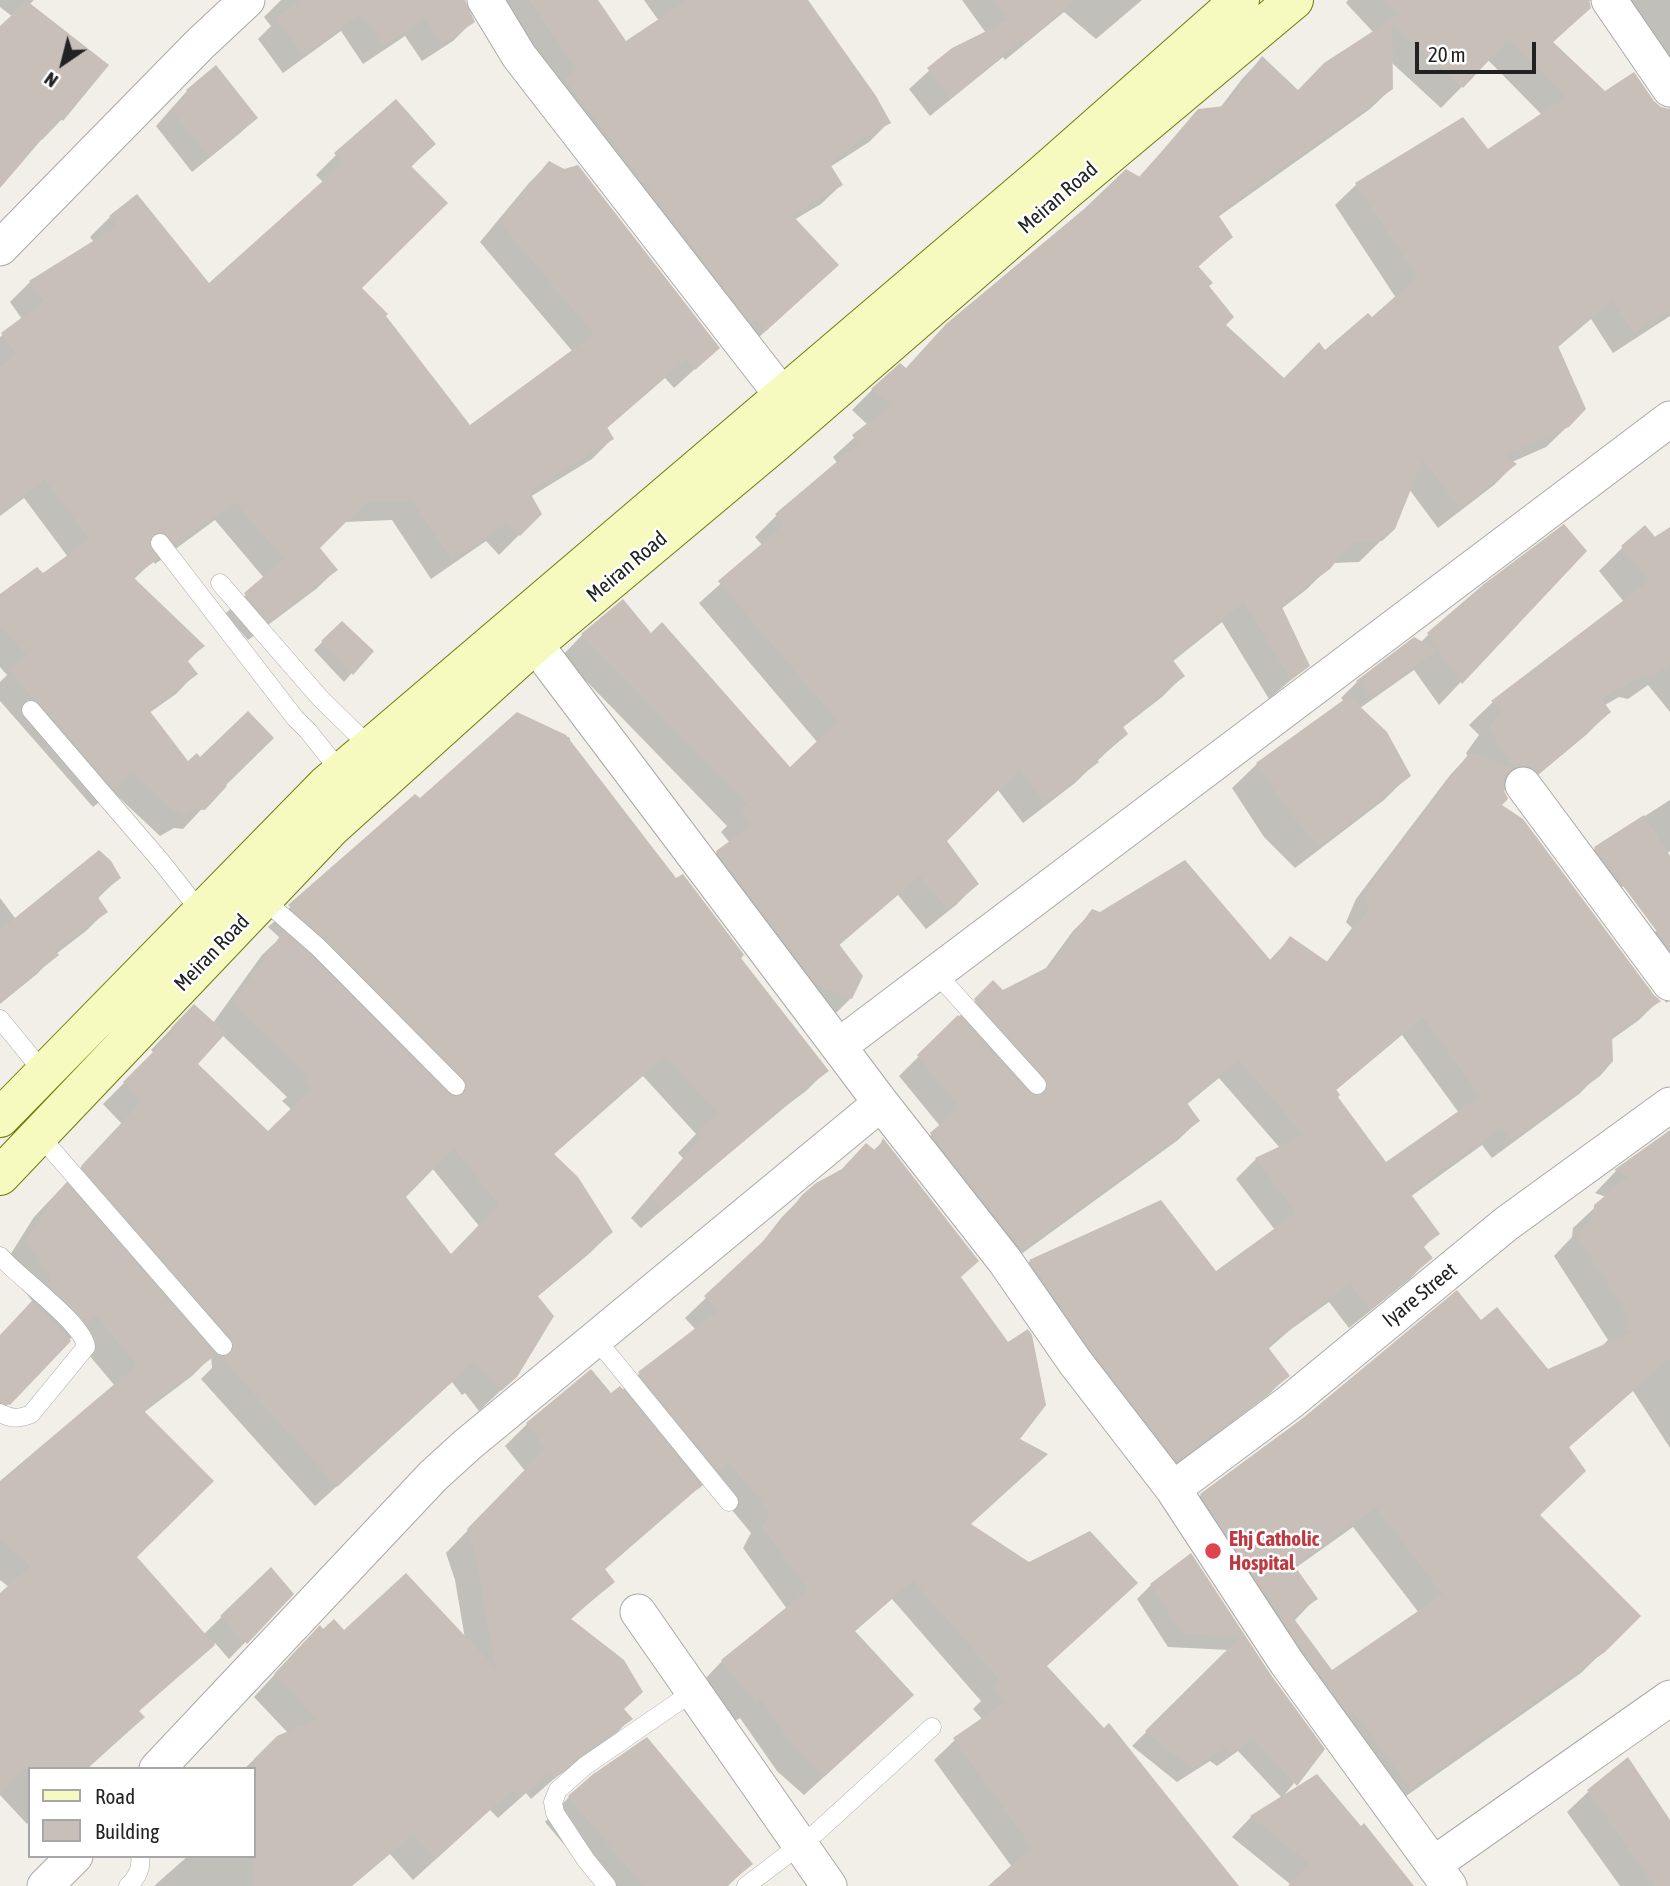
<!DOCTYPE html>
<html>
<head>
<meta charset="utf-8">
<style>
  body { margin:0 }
  #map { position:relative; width:1670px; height:1886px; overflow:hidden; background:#f2efe9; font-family:"Asap Condensed",sans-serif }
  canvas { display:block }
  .legend { position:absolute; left:28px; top:1767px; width:228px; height:91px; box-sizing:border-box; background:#fff; border:2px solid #a7a7a7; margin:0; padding:9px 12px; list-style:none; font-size:21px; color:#222 }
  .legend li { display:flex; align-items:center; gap:14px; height:35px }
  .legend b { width:35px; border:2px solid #a7a7a7 }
  .north { position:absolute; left:28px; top:28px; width:70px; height:70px; -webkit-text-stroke:5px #fff; paint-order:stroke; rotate:215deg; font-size:19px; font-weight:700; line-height:28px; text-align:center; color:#222 }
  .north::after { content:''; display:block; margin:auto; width:24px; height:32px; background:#222; clip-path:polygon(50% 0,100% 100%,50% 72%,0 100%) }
  .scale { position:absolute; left:1415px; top:42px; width:121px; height:32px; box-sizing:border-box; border:4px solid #222; border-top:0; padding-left:9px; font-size:21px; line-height:24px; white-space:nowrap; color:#222; -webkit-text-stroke:5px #fff; paint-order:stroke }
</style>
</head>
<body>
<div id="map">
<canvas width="1670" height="1886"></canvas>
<ul class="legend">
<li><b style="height:9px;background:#f7fabf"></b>Road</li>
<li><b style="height:19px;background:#c7bfb8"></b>Building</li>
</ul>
<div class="north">N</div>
<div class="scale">20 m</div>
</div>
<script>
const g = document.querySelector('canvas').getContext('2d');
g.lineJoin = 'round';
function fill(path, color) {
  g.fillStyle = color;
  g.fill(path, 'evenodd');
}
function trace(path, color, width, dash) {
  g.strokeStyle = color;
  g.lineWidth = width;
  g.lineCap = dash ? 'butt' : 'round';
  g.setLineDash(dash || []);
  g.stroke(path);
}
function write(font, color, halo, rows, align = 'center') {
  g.font = font + ' "Asap Condensed",sans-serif';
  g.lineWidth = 5;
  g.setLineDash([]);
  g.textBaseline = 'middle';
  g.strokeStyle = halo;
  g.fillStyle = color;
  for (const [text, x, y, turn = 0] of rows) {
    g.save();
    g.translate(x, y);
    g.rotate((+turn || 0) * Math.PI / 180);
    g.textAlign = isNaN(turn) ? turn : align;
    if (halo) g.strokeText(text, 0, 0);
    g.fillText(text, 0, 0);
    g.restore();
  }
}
fill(new Path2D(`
  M0 0H34L29 5 106 65 61 120 42 140 40 138 0 186V29L13 17 0 7Z
  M281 0H463L473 21 453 41 422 61 405 36 363 64 341 31 283 73 258 39 271 26 264 17Z
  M471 0H596L626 43 659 21 644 0H806L888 123 869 142 830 167 841 185 821 204 794 220 817 284 746 349Z
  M962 0H1142L1096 39 1064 12 1005 60 1003 57 930 116 909 89 953 49 986 33Z
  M1348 0H1601L1597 3 1587 0 1589 8 1552 43 1604 94 1662 116 1670 110 1666 99 1618 0H1670V316L1613 353 1591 319 1557 348 1568 426 1546 447 1512 462 1515 464 1494 485 1438 528 1409 489 1394 528 1359 562 1333 563 1307 589 1281 609 1308 665 1269 699 1222 622 1172 662 1183 676 1162 697 1122 728 1126 733 1075 783 1023 823 998 790 945 841 977 884 956 905 926 929 898 895 838 946 851 998 830 1019 696 873 717 852 730 843 721 832 727 826 562 656 582 635H651L790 769 818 743 699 603 763 546 755 537 776 516 838 464 833 457 868 425 852 410 872 390 905 370 1138 178 1199 110 1220 108 1242 79 1262 58 1298 93 1374 33 1346 3ZM1488 60 1542 115 1488 151 1462 119 1356 185 1335 205 1396 298 1372 319 1283 380 1224 326 1197 268 1231 237 1218 217 1370 109 1392 88 1391 62 1441 108Z
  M187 91 256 118 239 134 192 172 156 126Z
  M434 144 410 168 360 288 470 428 573 352 480 242 529 183 549 163 718 348 674 388 665 378 606 429 612 439 592 459 530 497 540 514 499 555 486 541 431 579 392 520 345 522 318 548 336 570 316 589 248 640 225 614 264 578 215 520 155 564 153 561 133 580 202 647 187 662 195 674 176 694 149 713 188 763 224 785 183 829 174 828 160 836 113 792 93 807 0 701V682L7 675 0 667V596L43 576 68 557 24 498 0 516V337L22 319 10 302 30 282 94 242 90 237 110 217 209 286 324 183 316 175 336 155Z
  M1670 527V712L1648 685 1628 699 1619 697 1605 705 1609 712 1586 735 1514 795 1502 789 1500 805 1658 1001 1639 1020 1611 1040 1599 1074 1579 1094 1492 1158 1482 1145 1410 1197 1437 1234 1423 1248 1430 1258 1411 1278 1349 1328 1329 1302 1290 1330 1267 1350 1288 1376 1268 1395 1157 1479 1010 1281 1030 1261 1161 1202 1216 1274 1275 1230 1236 1179 1256 1159 1280 1148 1219 1078 1186 1105 1198 1121 1178 1140 1002 1268 912 1154 940 1126 899 1076 993 983 1002 993 1043 972 1073 931 1093 911 1269 961 1290 938 1326 963 1352 928 1346 922 1356 899 1451 774 1468 756 1466 753 1479 735 1469 725 1493 702 1624 602 1599 571 1623 547 1653 538ZM1402 1035 1459 1113 1386 1165 1336 1097 1335 1091Z
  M1585 551 1439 705 1414 670 1360 708 1409 775 1384 800 1295 868 1264 837 1232 788 1257 764 1344 701 1341 698 1357 682 1414 639 1420 643 1429 634Z
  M342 623 371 651 344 682 314 650Z
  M518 714 570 738V742L676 880 682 876 743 956 740 960 827 1070 806 1091 779 1111 641 1228 631 1218 683 1158 678 1153 696 1134 643 1076 553 1155 611 1232 590 1253 537 1297 516 1376 479 1411 465 1393 462 1395 452 1382 315 1506 201 1379 212 1368 211 1357 192 1376 143 1413 135 1557 203 1635 271 1569 292 1594 229 1659 215 1643 138 1712 121 1738 87 1769H30V1821L27 1824 0 1795V1595L9 1587 0 1580V1483L115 1386 73 1336 0 1413V1336L32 1301 5 1263 34 1217 122 1124 103 1104 154 1053 151 1050 173 1027 213 1023 262 955 280 938 268 927 415 796 420 800ZM222 1035 287 1097 282 1101 292 1110 268 1133 196 1064ZM432 1168 479 1226 451 1256 403 1197Z
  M1670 800V851L1597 906 1572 872 1595 848Z
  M119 878 97 899 106 911 86 931 56 954 37 974 0 1004V898L15 918Z
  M1670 921V1000L1666 1003 1663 995 1633 954 1656 931Z
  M1670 1132V1448L1633 1391 1568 1448 1538 1515 1639 1616 1581 1673 1389 1808 1180 1517 1201 1495 1481 1323 1547 1371 1601 1347 1608 1340 1554 1256 1572 1237 1573 1228 1606 1197 1595 1193 1615 1172ZM1353 1527 1419 1613 1332 1672 1294 1621 1315 1599 1294 1569Z
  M883 1141 960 1278 1017 1440 969 1525 1046 1666 1237 1886H991L1012 1867 934 1760 955 1740 983 1720 973 1709 981 1701 892 1599 854 1632 892 1715 804 1795 777 1771 740 1718 735 1721 702 1682 722 1661 787 1609 743 1548 751 1533 708 1481 697 1490 696 1488 604 1570 613 1582 570 1620 622 1710 630 1719 609 1741 555 1778 531 1799 526 1793 498 1818 490 1810 413 1880 390 1854 352 1886H154L188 1856H254V1769H244L278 1737 288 1733 254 1697 298 1649 323 1631 465 1639 455 1580 446 1553 525 1471 505 1446 527 1424 621 1391 639 1374 696 1330 685 1318 757 1249 782 1217 803 1196 873 1151Z
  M1190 1555 1269 1676 1322 1749 1285 1794 1361 1828 1289 1886 1290 1884 1232 1837 1251 1817 1282 1798 1238 1751 1217 1766 1210 1761 1177 1782 1132 1746 1229 1650 1168 1647 1137 1599 1151 1585Z
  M1588 1792 1670 1823V1886H1620L1567 1812Z
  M569 1797 750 1864 728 1886H599L545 1822Z`), '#0003');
fill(new Path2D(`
  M301 0H465L475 22 442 44 425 18 383 46 361 13 303 55 276 18Z
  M529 0H598L626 41 687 0H808L876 96 891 123 865 137 830 164 843 185 792 215 839 265 766 331 756 319 751 323 565 79 577 70Z
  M995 0H1076L1025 42 1023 39 950 99 927 68 952 48 1009 20Z
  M1383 0H1589L1591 8 1553 42 1605 91 1634 72 1654 101 1661 107 1670 109V311L1634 333 1612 300 1558 346 1586 409 1569 427 1505 455 1517 464 1460 508 1423 459 1395 529 1382 541 1352 542 1330 569 1281 605 1310 666 1291 680 1244 602 1172 659 1185 676 1122 725 1128 734 1097 760 1099 762 1045 803 1019 770 947 841 979 884 948 909 920 876 839 944 863 976 852 999 817 985 716 851 752 825 741 809 748 805 581 634 623 599 651 633 662 622 790 767 838 721 718 581 784 525 775 514 859 443 852 435 891 405 871 389 900 363 906 368 946 324 1084 209 1126 169 1140 177 1198 109 1225 106 1262 56 1298 90 1324 63 1398 15ZM1392 24 1463 88 1509 39 1566 97 1488 149 1463 117 1355 183 1417 277 1372 317 1368 313 1325 350 1319 342 1284 378 1226 325 1234 317 1209 286 1213 283 1198 266 1233 237 1217 213 1393 89Z
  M27 1 109 65 63 121 60 118 0 188V26Z
  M216 65 258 118 209 157 171 109 189 94 186 90Z
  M396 99 436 144 411 166 448 203 362 288 388 314 386 316 470 425 594 334 499 221 549 161 564 169 578 165 720 348 695 370 686 359 607 427 614 439 529 491 542 514 520 536 507 523 452 560 412 501 366 502 320 548 338 570 269 621 244 593 284 559 235 502 176 545 165 533 159 532 153 534 149 545 158 559 133 577 205 646 187 660 198 674 149 710 188 761 197 753 200 757 248 711 274 738 226 785 227 786 205 810 196 809 181 817 134 773 114 789 40 703 33 699 10 669 28 656 0 627V594L37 567 43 573 90 539 45 479 0 514V367L17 354 1 333 44 301 29 281 117 226 109 216 137 194 209 283 343 163 334 153Z
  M1564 524 1587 551 1462 684 1427 633 1484 584Z
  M1645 525 1655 537 1670 528V664L1653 676 1644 675 1601 698 1611 712 1539 773 1530 766 1521 765 1513 768 1489 728 1502 711 1491 701 1649 581 1621 546Z
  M342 621 374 651 353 675 321 641Z
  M1414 637 1437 650 1373 696 1356 681Z
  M1349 696 1387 732 1411 776 1320 845 1289 813 1256 763Z
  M517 712 566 735 676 878 683 874 745 956 737 953 829 1071 790 1100 791 1102 663 1209 650 1196 703 1136 698 1130 718 1114 665 1056 554 1154 578 1177 613 1232 537 1295 554 1316 517 1377 501 1391 487 1373 484 1375 474 1362 337 1487 221 1357 230 1355 233 1350 232 1339 81 1166 142 1101 123 1082 174 1031 171 1028 194 1004 226 1033 198 1064 268 1131 311 1089 302 1079 309 1076 232 1003 283 932 310 955 448 1094 458 1097 464 1094 467 1084 464 1078 326 939 288 905 415 794 420 798ZM454 1148 499 1204 451 1254 406 1197Z
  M1470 752 1512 768 1504 778 1503 788 1508 799 1502 805 1523 819 1654 995 1661 1001 1612 1035 1613 1061 1600 1076 1512 1140 1502 1127 1410 1193 1440 1234 1423 1246 1433 1258 1370 1310 1350 1283 1298 1320 1300 1322 1267 1346 1290 1376 1177 1461 1091 1350 1029 1260 1161 1200 1216 1271 1296 1213 1255 1158 1304 1135 1239 1060 1187 1103 1200 1121 1022 1250 1012 1233 1010 1234 930 1133 960 1107 917 1055 958 1015 1029 1093 1034 1096 1044 1094 1048 1088 1045 1077 974 999 993 980 1003 990 1050 966 1092 909 1100 912 1185 860 1272 962 1290 936 1329 963 1370 907 1364 902 1375 877ZM1423 1017 1480 1096 1386 1162 1338 1097 1340 1095 1336 1089Z
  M1644 815 1670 856V949L1594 847Z
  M99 850 111 861 121 878 97 896 108 912 55 950 59 955 0 1002V930Z
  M1670 1130V1358L1569 1447 1586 1471 1540 1515 1641 1616 1605 1652 1411 1788 1353 1711 1350 1716 1304 1652 1200 1494 1303 1418 1457 1290 1481 1320 1497 1307 1548 1369 1630 1333 1623 1324 1630 1318 1574 1232 1593 1220 1594 1205 1629 1176 1614 1170ZM1376 1507 1443 1594 1332 1670 1292 1616 1318 1599 1294 1565Z
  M883 1138 979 1261 961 1277 1008 1342 1028 1329 1032 1335 1046 1405 1020 1439 1048 1454 971 1524 1029 1562 1090 1531 1138 1583 1047 1666 1104 1728 1109 1723 1239 1886H988L1032 1847 953 1738 1005 1702 992 1688 1000 1680 913 1580 855 1631 914 1695 825 1776 797 1751 761 1699 756 1703 721 1660 808 1590 763 1527 770 1512 729 1462 718 1471 638 1372 718 1311 704 1296 774 1231 802 1195 816 1183 842 1169 866 1143 877 1152Z
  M66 1183 216 1355 143 1410 214 1481 137 1557 215 1645 139 1711 145 1717 86 1769H21L0 1796V1593L31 1566 0 1540V1481L137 1365 96 1315 87 1324 47 1284 52 1278 26 1240 56 1194Z
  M32 1301 71 1341 10 1405 0 1402V1335Z
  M591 1369 611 1393 620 1386 701 1486 605 1569 615 1582 570 1618 624 1660 643 1692 624 1709 633 1719 578 1757 554 1779 549 1773 520 1798 513 1789 436 1859 413 1834 351 1886H254V1759L277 1736 317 1719 274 1674 320 1625 323 1629 334 1619 344 1630 406 1573 496 1669 476 1557 467 1529 546 1448 526 1423Z
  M1191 1553 1271 1675 1325 1749 1297 1786 1253 1738 1232 1753 1225 1748 1192 1769 1145 1731 1240 1637 1182 1633 1150 1584Z
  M271 1567 294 1594 247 1644 220 1616Z
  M647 1737 753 1864 726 1886H643L568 1796 592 1775Z
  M1628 1757 1670 1820V1886H1655L1587 1790Z
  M1317 1774 1361 1826 1364 1823 1414 1886H1288L1309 1863 1250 1816Z`), '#c7bfb8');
const service = new Path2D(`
  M160 543 295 718 308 731 341 772
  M220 583 320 698 370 747
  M31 710 159 859 201 912
  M263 899 318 947 456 1086
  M936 973 1037 1085
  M0 1019 44 1073
  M39 1135 223 1346
  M0 1256C18 1277 84 1324 86 1347L31 1414C19 1419 12 1419 0 1413
  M596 1339 729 1502
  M128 1886C137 1878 142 1868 140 1856
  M607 1886 586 1860 555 1813 553 1802 558 1790 585 1766 694 1691
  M746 1886 817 1832 932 1727`);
const minor = new Path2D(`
  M485 0 519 56 782 395
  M1609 0 1670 89
  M0 248 200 44 247 0
  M535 644 881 1103 1005 1261 1075 1362 1173 1489 1287 1663 1449 1886
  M1523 785 1670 983
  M839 1046 1670 419
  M1173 1489 1290 1402 1506 1224 1670 1105
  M638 1612 829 1886
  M157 1769 433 1476 467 1445 881 1103
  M1434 1864 1670 1698
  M45 1886 75 1856`);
const secondary = new Path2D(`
  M0 1118 326 785 1043 174 1240 0
  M0 1176 331 828 535 644 775 443 1066 191 1294 0`);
trace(service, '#a9a9a9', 19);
trace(minor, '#a9a9a9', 37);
trace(secondary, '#707d05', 40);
trace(service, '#fff', 18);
trace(minor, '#fff', 35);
trace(secondary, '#f7fabf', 38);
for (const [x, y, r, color] of [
  [1213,1551,9,"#e0444e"]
]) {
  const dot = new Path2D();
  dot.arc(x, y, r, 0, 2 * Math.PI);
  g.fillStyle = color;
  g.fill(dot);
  trace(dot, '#fff', 2.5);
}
write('21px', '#222', '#fff', [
  ["Meiran Road",1058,198,-41],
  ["Meiran Road",627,567,-40],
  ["Meiran Road",212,953,-46],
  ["Iyare Street",1420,1295,-39]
]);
write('bold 21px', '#be3a42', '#fff', [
  ["Ehj Catholic",1229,1539],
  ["Hospital",1229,1563]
], 'left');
</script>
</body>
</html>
